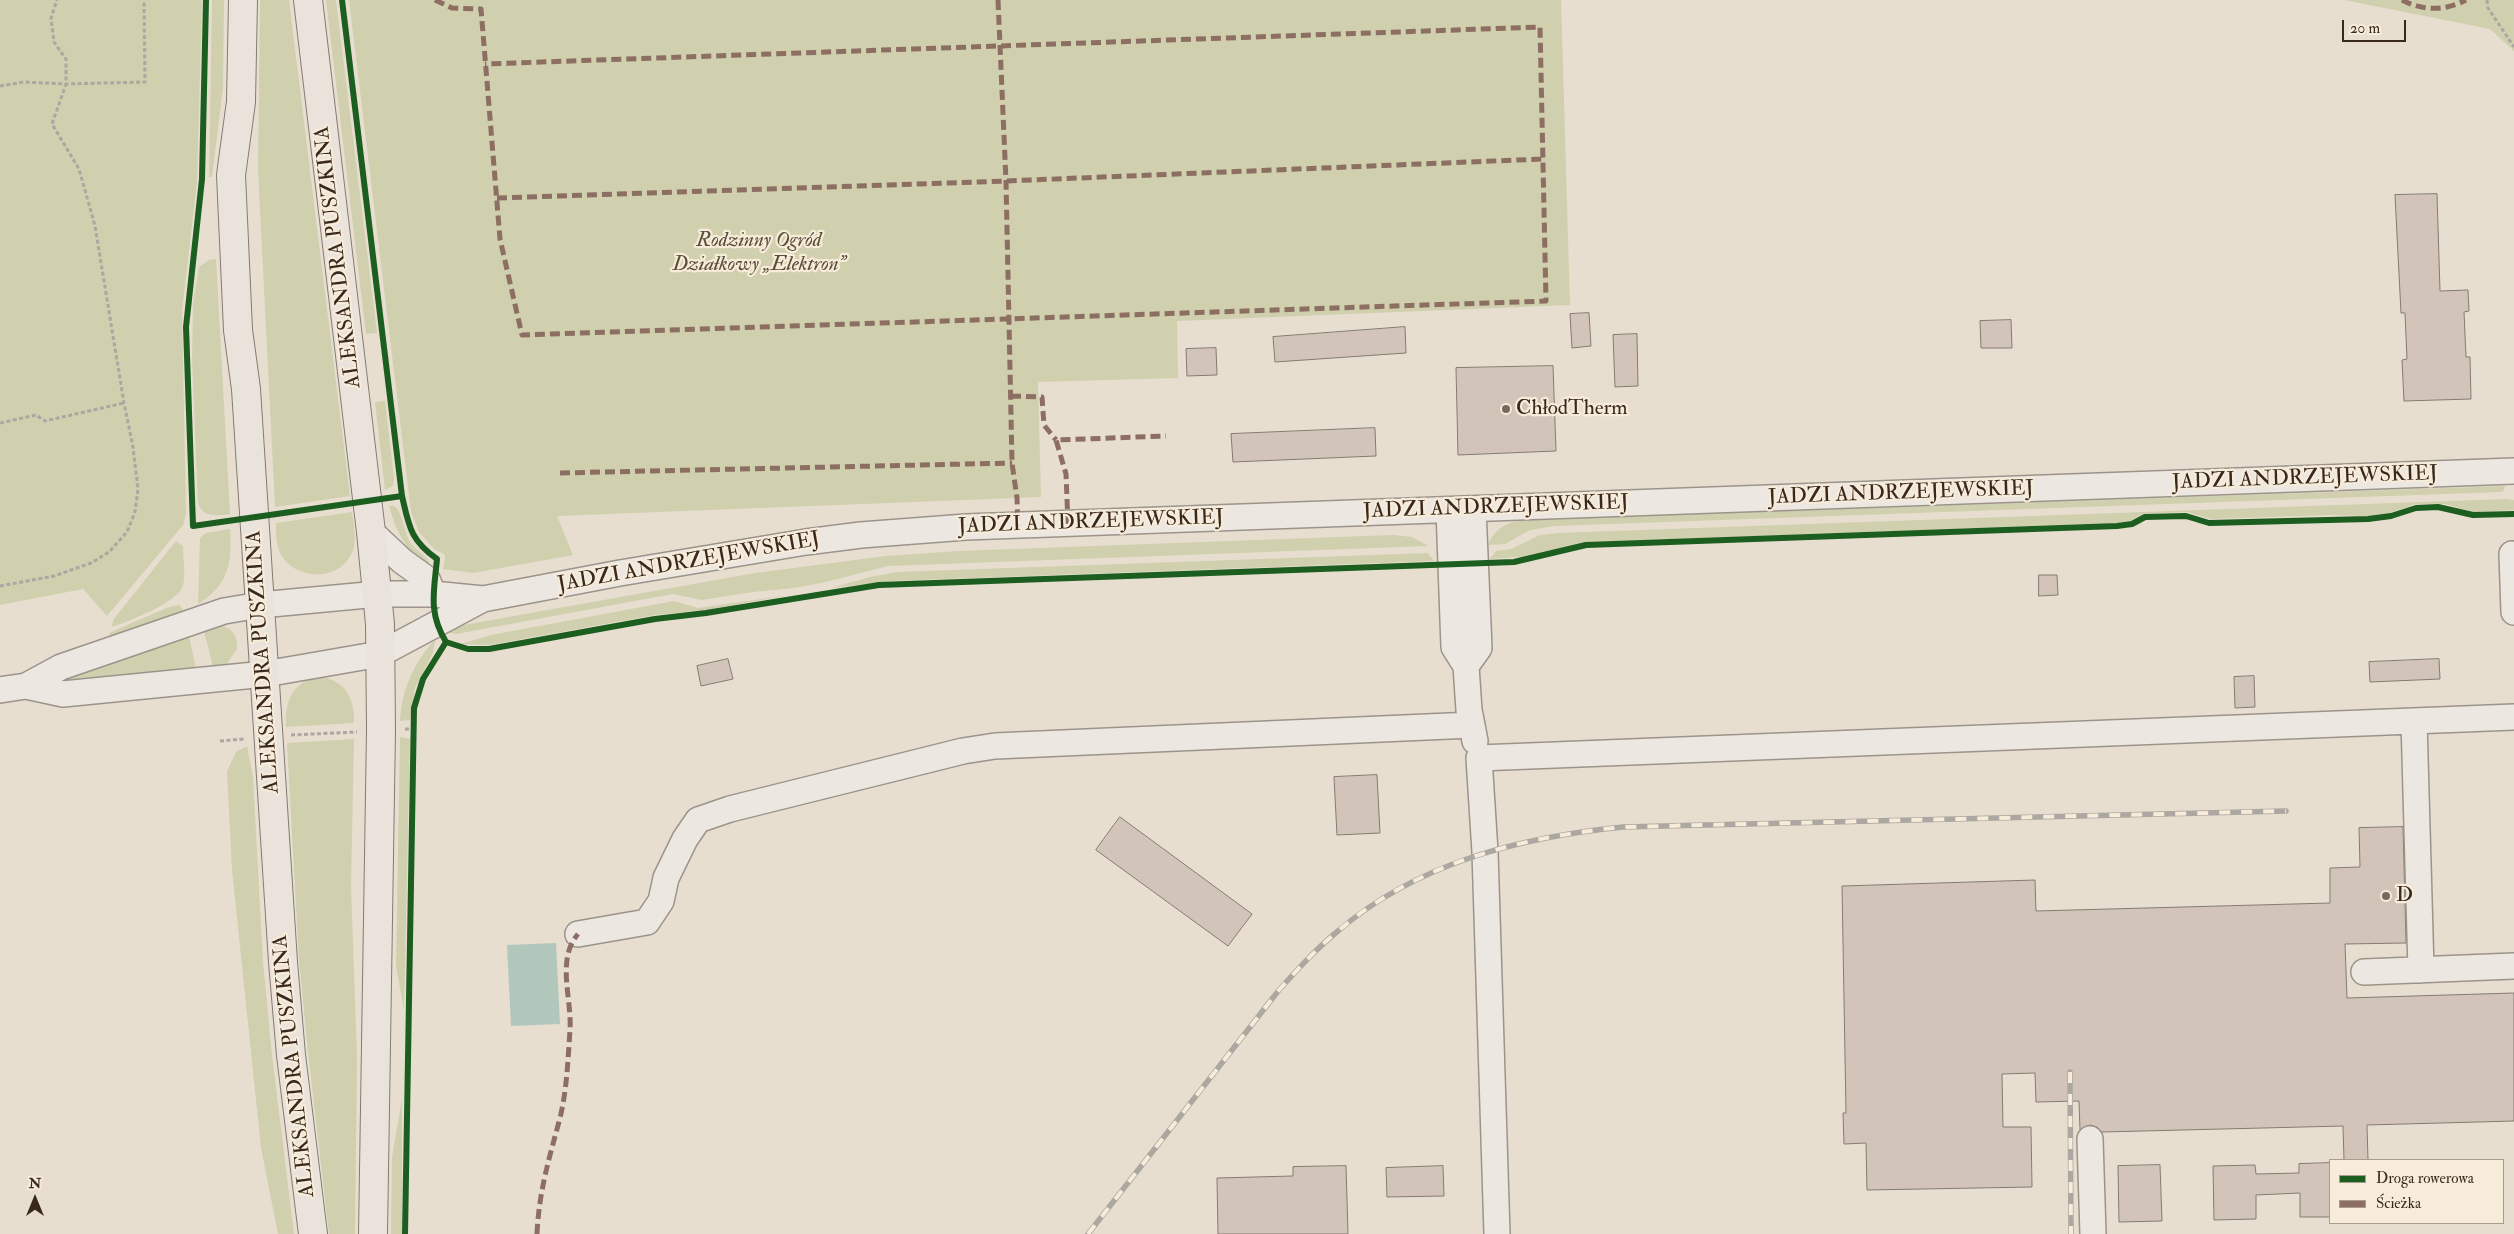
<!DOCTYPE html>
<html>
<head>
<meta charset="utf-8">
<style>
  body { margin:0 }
  #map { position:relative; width:2514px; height:1234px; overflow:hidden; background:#e8ded0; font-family:"IM FELL Double Pica",serif }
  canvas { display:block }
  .legend { position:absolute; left:2329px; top:1159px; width:175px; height:65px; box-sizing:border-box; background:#f7ebd9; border:1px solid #ab9d8e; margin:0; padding:6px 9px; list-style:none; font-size:15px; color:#39281e }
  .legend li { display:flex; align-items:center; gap:10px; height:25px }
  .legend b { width:25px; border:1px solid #ab9d8e }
  .north { position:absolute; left:10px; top:1174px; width:50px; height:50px; -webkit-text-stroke:4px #f7ebd9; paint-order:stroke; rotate:0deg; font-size:14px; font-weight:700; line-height:20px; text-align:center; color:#39281e }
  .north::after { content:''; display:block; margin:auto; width:18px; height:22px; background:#39281e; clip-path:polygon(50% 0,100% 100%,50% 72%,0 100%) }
  .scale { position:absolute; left:2342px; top:20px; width:64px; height:22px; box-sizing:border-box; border:2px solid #39281e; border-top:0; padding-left:6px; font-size:15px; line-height:18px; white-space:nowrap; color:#39281e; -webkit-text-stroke:4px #f7ebd9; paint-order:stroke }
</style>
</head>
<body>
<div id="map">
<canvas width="2514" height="1234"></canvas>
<ul class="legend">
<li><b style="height:6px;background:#1b5e20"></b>Droga rowerowa</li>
<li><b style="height:6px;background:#8d6e63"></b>Ścieżka</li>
</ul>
<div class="north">N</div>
<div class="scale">20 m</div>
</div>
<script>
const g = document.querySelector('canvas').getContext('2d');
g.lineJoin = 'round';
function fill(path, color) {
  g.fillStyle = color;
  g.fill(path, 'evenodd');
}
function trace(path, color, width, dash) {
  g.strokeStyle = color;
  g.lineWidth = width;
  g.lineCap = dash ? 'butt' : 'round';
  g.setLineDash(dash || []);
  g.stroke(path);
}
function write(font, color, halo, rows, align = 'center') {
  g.font = font + ' "IM FELL Double Pica",serif';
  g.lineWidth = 4.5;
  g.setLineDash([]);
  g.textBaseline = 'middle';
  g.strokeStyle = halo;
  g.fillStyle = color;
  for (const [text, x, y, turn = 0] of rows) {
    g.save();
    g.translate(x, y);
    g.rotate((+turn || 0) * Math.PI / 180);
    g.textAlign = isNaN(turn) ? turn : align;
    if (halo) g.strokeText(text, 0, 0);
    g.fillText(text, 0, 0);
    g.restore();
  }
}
fill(new Path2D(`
  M0 0H202L197 182 182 311 186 514 183 525 107 616 83 589 0 605Z
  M212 0H224L223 88 212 177H209Z
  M260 0H289L350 496 275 507 258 170Z
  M326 0H336L377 333 366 334Z
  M349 0H1561L1570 305 1177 321 1178 378 1038 382 1041 497 557 516 573 555 473 573 443 569 445 558 444 554 434 549 419 532 411 512Z
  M2344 0H2514V51L2490 29Z
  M216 259 230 514C217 516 203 518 198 503L192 360 193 303 199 267 209 260Z
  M385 401 394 478 393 486 385 490 375 402Z
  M2505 486 2504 490 2501 492 1555 526 1530 530 1505 544 1488 545C1494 529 1507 522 1523 520Z
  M2505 499 2514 500V510L2474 512 2445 504H2416L2389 513 2368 516 2332 515 2210 519 2187 512 2143 514 2130 521 2117 523 1589 542 1534 556 1490 559 1496 551 1511 549 1540 535 1558 533Z
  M389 506H394C403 512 404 532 410 542 415 550 428 556 430 565 406 553 396 531 389 506Z
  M352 512C353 524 357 538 353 550 342 582 295 582 280 553 276 544 276 533 276 523Z
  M230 529C232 564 229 584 198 604L200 538 206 533Z
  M1393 535 1412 537 1428 546 888 566 826 582 794 588 753 592 701 600 673 594 456 634 447 632 458 626 755 573 886 556 958 551Z
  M176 541 183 546C183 558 186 574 183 586 177 603 129 621 112 627L113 620Z
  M1428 553 1434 561 891 581 831 588 870 577 897 572Z
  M790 595 705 610 655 615 489 645 461 644 491 635 674 601 698 608Z
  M179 605 184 611 111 637 109 633 169 607Z
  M221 626C233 628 238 637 237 649L226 665 213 667 204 631Z
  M189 636 196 669 64 682 63 680Z
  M435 640 433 653 415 688 410 720 400 721C402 690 413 663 435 640Z
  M319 677C345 679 355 699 354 723L286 727C285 702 291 682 319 677Z
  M400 737 410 739 404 1010 396 966Z
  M354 739 351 886 357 1060 355 1234H329L308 1052 299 960 287 743Z
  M247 746 253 777 263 962 272 1055 294 1234H278L261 1148 232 870 227 771 236 752Z
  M402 1099V1234H391L392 1157Z`), '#d0cfae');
fill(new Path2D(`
  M556 943 560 1024 511 1026 507 945Z`), '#b2c7bc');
const building = new Path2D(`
  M2437 194 2440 291 2468 290 2469 311 2464 312 2466 357H2470L2471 399 2404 401 2402 360 2407 359 2405 313H2401L2395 195Z
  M1589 313 1591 346 1572 348 1570 314Z
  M2011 320 2012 348H1981L1980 321Z
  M1405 327 1406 353 1275 362 1273 337Z
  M1637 334 1638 386 1615 387 1613 335Z
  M1216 348 1217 375 1187 376 1186 349Z
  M1553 366 1556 451 1458 455 1456 368Z
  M1375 428 1376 456 1233 462 1231 434Z
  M2039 575H2057L2058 595 2039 596Z
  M728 659 733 679 701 686 697 666Z
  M2439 659 2440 679 2370 682 2369 662Z
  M2254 676 2255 707 2235 708 2234 677Z
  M1377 775 1380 833 1337 835 1334 777Z
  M1120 817 1252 914 1228 946 1096 850Z
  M2403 827 2406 943 2345 944 2347 998 2514 993V1121L2367 1125 2368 1160H2344L2343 1126 2102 1132 2097 1127 2090 1125 2080 1130 2079 1101 2036 1102 2035 1073 2002 1074 2003 1127H2031L2032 1187 1867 1190 1866 1143 1844 1144 1843 1113H1846L1842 886 2035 880 2036 911 2330 903V868L2360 867 2359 828Z
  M2330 1163V1217H2300V1193L2256 1195V1219L2214 1220 2213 1166 2255 1165 2256 1174 2299 1173V1164Z
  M2160 1165 2162 1221 2119 1222 2118 1166Z
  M1346 1166 1348 1234H1218L1217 1178 1293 1176V1167Z
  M1443 1166 1444 1196 1387 1197 1386 1168Z`);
fill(building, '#d3c4ba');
trace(building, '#837b73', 1);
const minor = new Path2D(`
  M1449 510 1454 647 1466 666 1469 710 1475 741
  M371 532 402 561 427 579 433 594
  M2512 554 2514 612
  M1466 666 1479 648 1473 509
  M26 686 63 694 265 674 380 654 483 599
  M0 690 26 686 61 667 224 611 260 605 378 594H433L483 599 620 573 806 542 861 535 966 527 2514 471
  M2414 721 2421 970
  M578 934 647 922 661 901 666 878 685 839 698 820 730 809 963 751 995 746 1472 725
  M2364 972 2514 966
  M2090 1139 2093 1234
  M1497 1234 1485 852 1479 758 2514 717`);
const major = new Path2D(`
  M243 0 241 102 231 175 238 330 246 389 283 962 291 1055 313 1234
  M308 0 371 532 380 624 381 730 373 1234`);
trace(minor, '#9c948b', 28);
trace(major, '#837b73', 30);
trace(new Path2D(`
  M2487 0 2488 8 2514 47
  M0 86 24 82 66 84 145 82 144 0
  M0 423 36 415 45 421 124 403
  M0 586 54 576 91 563 109 552 127 532 135 512 138 489 133 447 124 403 95 226 79 169 52 124 66 84V59L54 42 51 18 57 0
  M405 729H413
  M291 735 357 732
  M220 741 244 739`), '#aca7a0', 3, [4, 2.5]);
trace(minor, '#ece7e0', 25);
trace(major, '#e9e3db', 28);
const rail = new Path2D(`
  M2070 1072 2071 1234
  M1088 1234 1279 990C1298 969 1316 949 1338 931 1417 863 1521 837 1623 827L2286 811`);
trace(rail, '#aca7a0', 5.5);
trace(rail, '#f7ebd9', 4, [11]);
trace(new Path2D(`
  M435 0 452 8 481 9 500 239 522 335 1546 301 1540 27 485 64
  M998 0 1006 181 1012 463 1017 498 1018 526
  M2402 0C2423 11 2445 11 2466 0
  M497 198 1006 181 1542 159
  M1011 396 1042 397 1044 425 1056 440
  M560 473 1012 463
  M1068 524 1066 474 1056 440 1166 436
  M537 1234C539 1191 549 1159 560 1118 567 1089 568 1059 570 1030 572 998 556 960 578 934`), '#8d6e63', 5, [10, 5]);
trace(new Path2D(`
  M206 0 202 179 186 327 193 526 402 496
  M342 0 402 496C409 526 410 540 437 559 434 592 428 612 446 642L468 649H489L655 619 706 613 879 585 1514 562 1586 545 2117 526 2132 524 2145 517 2186 516 2209 523 2368 519 2391 516 2416 508 2438 507 2473 515 2514 514
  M405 1234 414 708 423 679 446 642`), '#1b5e20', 6);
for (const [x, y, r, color] of [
  [1506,409,5,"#76685c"],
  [2386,896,5,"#76685c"]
]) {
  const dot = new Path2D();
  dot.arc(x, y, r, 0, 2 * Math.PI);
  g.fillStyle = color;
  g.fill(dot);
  trace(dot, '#f7ebd9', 2);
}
write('italic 21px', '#5a4e3b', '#f7ebd9', [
  ["Rodzinny Ogród",759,241],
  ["Działkowy „Elektron”",759,265]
]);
write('21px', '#39281e', '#f7ebd9', [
  ["ALEKSANDRA PUSZKINA",339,257,-97],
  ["JADZI ANDRZEJEWSKIEJ",2305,479,-2],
  ["JADZI ANDRZEJEWSKIEJ",1901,494,-2],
  ["JADZI ANDRZEJEWSKIEJ",1496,508,-2],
  ["JADZI ANDRZEJEWSKIEJ",1091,523,-2],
  ["JADZI ANDRZEJEWSKIEJ",689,563,-10],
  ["ALEKSANDRA PUSZKINA",264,662,-94],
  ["ALEKSANDRA PUSZKINA",295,1066,-96]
]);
write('21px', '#39281e', '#f7ebd9', [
  ["ChłodTherm",1516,409],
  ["D",2396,896]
], 'left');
</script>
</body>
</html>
